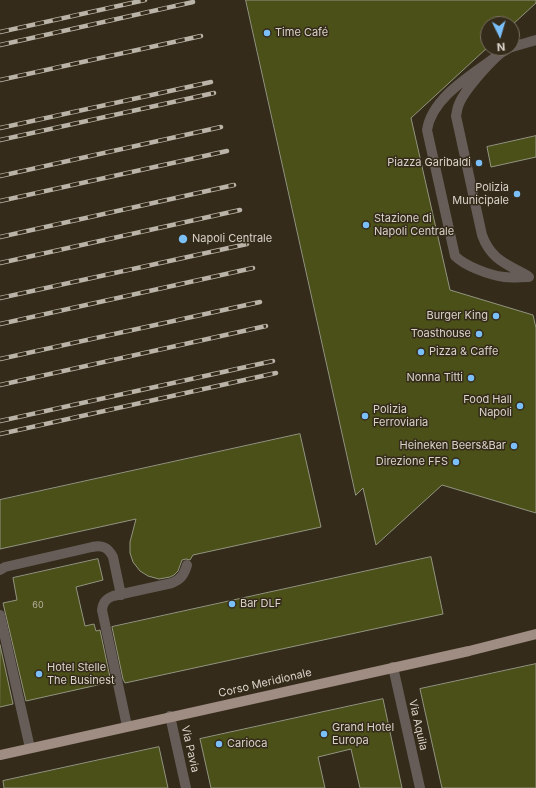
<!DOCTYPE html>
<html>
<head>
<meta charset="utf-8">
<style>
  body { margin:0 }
  #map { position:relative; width:536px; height:788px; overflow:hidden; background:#342b1a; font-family:Inter,sans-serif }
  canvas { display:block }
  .north { position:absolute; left:480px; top:16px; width:40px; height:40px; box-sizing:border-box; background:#342b1a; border:1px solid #766e60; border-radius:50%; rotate:175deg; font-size:11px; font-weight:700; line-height:16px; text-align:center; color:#dad3c9 }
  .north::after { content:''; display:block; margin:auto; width:14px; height:18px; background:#7abff8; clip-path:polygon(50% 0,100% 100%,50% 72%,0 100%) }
</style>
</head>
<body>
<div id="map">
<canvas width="536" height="788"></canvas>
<div class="north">N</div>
</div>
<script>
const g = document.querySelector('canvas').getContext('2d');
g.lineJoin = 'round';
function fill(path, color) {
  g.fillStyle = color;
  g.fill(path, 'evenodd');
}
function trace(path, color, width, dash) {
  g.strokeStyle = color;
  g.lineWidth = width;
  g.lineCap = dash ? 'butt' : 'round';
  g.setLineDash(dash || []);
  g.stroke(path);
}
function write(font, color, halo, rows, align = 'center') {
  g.font = font + ' Inter,sans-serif';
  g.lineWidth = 3;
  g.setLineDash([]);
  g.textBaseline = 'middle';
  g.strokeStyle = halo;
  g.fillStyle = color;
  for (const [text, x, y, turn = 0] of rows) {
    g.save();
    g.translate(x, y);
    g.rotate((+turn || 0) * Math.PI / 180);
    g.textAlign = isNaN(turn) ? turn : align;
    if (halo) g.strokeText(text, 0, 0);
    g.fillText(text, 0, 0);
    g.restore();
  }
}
const building = new Path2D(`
  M246 0H536V3L512 25V24H488V47L411 118 450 290 533 315 536 328V513L442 485 376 545 363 488 356 495Z
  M536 136V157L491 167 487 147Z
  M300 434 321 527 193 555 190 560 186 559 182 560 178 571 174 575 170 577 159 579 148 576 140 571 133 562 130 553V542L136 519 0 549V500Z
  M431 557 443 614 125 683 123 679 112 627Z
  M98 559 103 580 76 587 85 626 94 624 96 631 100 630 111 682 26 701 3 603 17 600 13 578Z
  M0 645 13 704 0 707Z
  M536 664V788H442L420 689Z
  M383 699 402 788H360L351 749 318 757 325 788H211L200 739Z
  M159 747 168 788H4L3 781Z`);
fill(building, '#4b4f18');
trace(building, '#929580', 1);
trace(new Path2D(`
  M512 47 536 40
  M509 48C496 53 464 91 459 104 457 108 457 112 456 116L482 235C491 260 507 264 528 276
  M497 56C472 75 432 97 427 130L455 256C465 266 489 275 504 277 512 278 521 277 529 277
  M0 570 5 567 92 547C102 545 108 547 113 557L121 595
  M0 615 30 748
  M393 667 420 788
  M170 716 186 788
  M127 726 102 610C103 602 106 599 113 596L172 583C181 579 184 575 187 565`), '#665d58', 10);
trace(new Path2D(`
  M0 755 469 651 536 634`), '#9f8c83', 10);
const rail = new Path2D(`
  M0 32 145 0
  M0 45 193 2
  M0 80 201 36
  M0 128 211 82
  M0 140 214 93
  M0 176 221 127
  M0 201 227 151
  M0 237 234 185
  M0 263 240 210
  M0 298 247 244
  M0 324 253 268
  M0 359 260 302
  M0 385 266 326
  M0 421 273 361
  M0 434 276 373`);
trace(rail, '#bab3a7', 4.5);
trace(rail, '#342b1a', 3, [9]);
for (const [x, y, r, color] of [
  [267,33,4,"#7abff8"],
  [479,163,4,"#7abff8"],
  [517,194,4,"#7abff8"],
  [366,225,4,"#7abff8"],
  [183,239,5,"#7abff8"],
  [496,316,4,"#7abff8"],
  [479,334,4,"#7abff8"],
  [421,352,4,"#7abff8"],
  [471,378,4,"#7abff8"],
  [520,406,4,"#7abff8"],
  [365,416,4,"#7abff8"],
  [514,446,4,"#7abff8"],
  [456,462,4,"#7abff8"],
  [232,604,4,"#7abff8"],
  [39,674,4,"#7abff8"],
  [324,734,4,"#7abff8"],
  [219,744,4,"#7abff8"]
]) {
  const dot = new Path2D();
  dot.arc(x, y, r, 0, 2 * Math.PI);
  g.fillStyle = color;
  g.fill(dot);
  trace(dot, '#342b1a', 1.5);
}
write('9px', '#b6b29d', null, [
  ["60",38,605]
]);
write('11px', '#dad3c9', '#342b1a', [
  ["Time Café",275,33],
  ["Piazza Garibaldi",471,163,"right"],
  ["Polizia",509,188,"right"],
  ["Municipale",509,201,"right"],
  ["Stazione di",374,219],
  ["Napoli Centrale",374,232],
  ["Napoli Centrale",192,239],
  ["Burger King",488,316,"right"],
  ["Toasthouse",471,334,"right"],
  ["Pizza & Caffe",429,352],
  ["Nonna Titti",463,378,"right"],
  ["Food Hall",512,400,"right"],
  ["Napoli",512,413,"right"],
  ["Polizia",373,410],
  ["Ferroviaria",373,423],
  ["Heineken Beers&Bar",506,446,"right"],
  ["Direzione FFS",448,462,"right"],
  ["Bar DLF",240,604],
  ["Hotel Stelle",47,668],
  ["The Businest",47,681],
  ["Grand Hotel",332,728],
  ["Europa",332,741],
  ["Carioca",227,744]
], 'left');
write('11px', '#dad3c9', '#342b1a', [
  ["Corso Meridionale",265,683,-13],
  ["Via Aquila",418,725,77],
  ["Via Pavia",190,749,77]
]);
</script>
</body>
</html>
